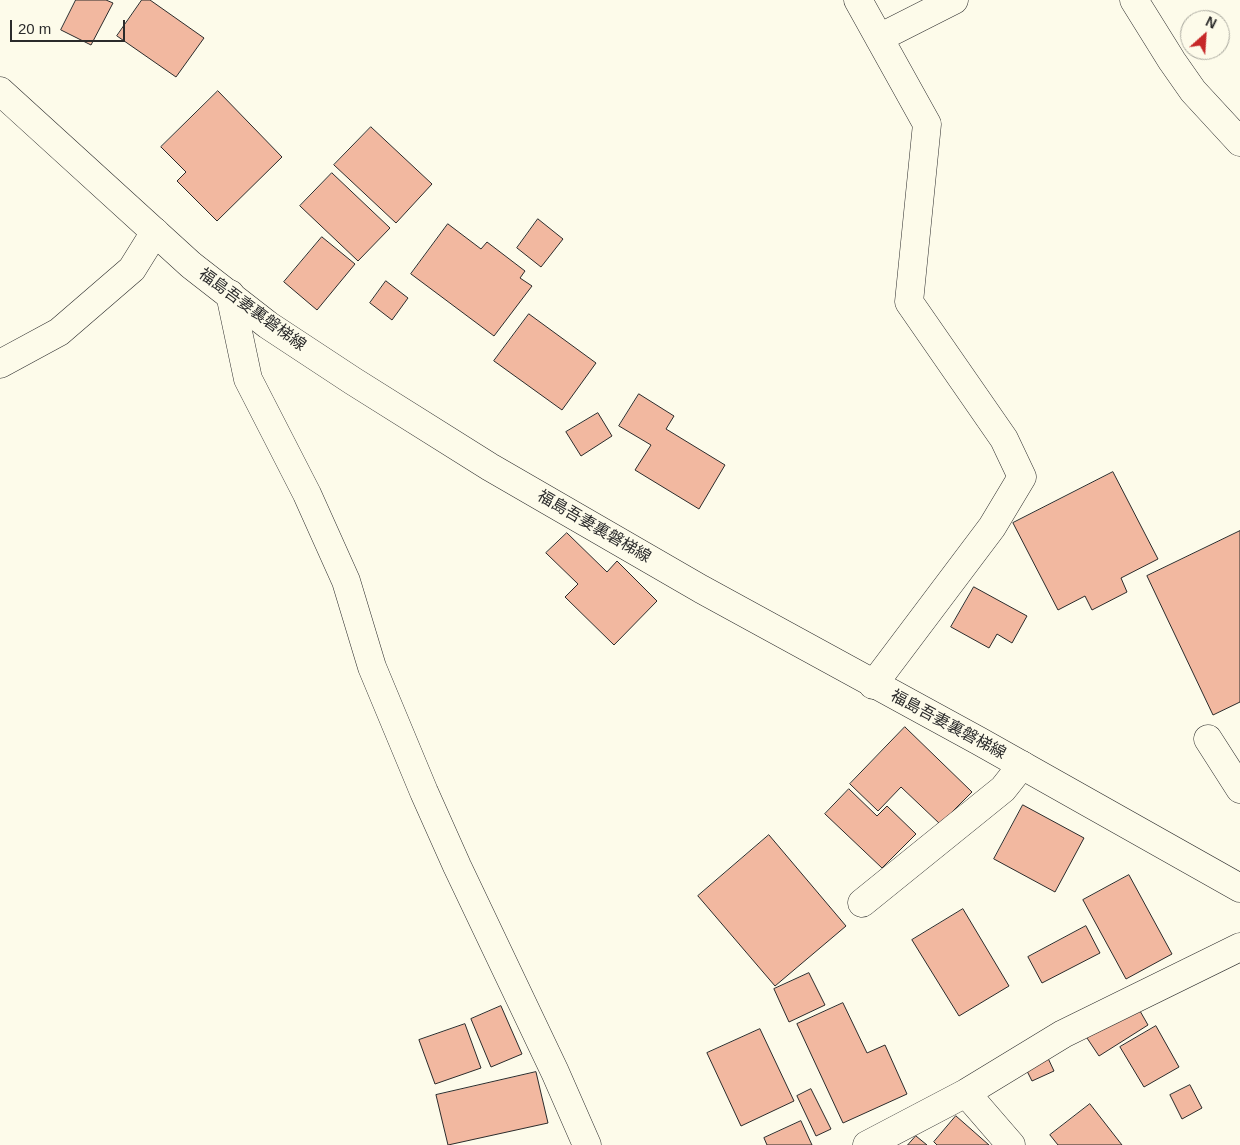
<!DOCTYPE html>
<html>
<head>
<meta charset="utf-8">
<style>
  body { margin:0 }
  #map { position:relative; width:1240px; height:1145px; overflow:hidden; background:#fdfbea; font-family:Arial,sans-serif }
  canvas { display:block }
  .north { position:absolute; left:1180px; top:10px; width:50px; height:50px; box-sizing:border-box; background:#fdfbea; border:1px solid #a9a89e; border-radius:50%; rotate:26deg; font-size:14px; font-weight:700; line-height:20px; text-align:center; color:#2b2b2b }
  .north::after { content:''; display:block; margin:auto; width:18px; height:22px; background:#c62828; clip-path:polygon(50% 0,100% 100%,50% 72%,0 100%) }
  .scale { position:absolute; left:10px; top:20px; width:115px; height:22px; box-sizing:border-box; border:2px solid #2b2b2b; border-top:0; padding-left:6px; font-size:15px; line-height:18px; white-space:nowrap; color:#2b2b2b; -webkit-text-stroke:4px #fdfbea; paint-order:stroke }
</style>
</head>
<body>
<div id="map">
<canvas width="1240" height="1145"></canvas>
<div class="north">N</div>
<div class="scale">20 m</div>
</div>
<script>
const g = document.querySelector('canvas').getContext('2d');
g.lineJoin = 'round';
function fill(path, color) {
  g.fillStyle = color;
  g.fill(path, 'evenodd');
}
function trace(path, color, width, dash) {
  g.strokeStyle = color;
  g.lineWidth = width;
  g.lineCap = dash ? 'butt' : 'round';
  g.setLineDash(dash || []);
  g.stroke(path);
}
function write(font, color, halo, rows, align = 'center') {
  g.font = font + ' Arial,"Noto Sans JP",sans-serif';
  g.lineWidth = 4;
  g.setLineDash([]);
  g.textBaseline = 'middle';
  g.strokeStyle = halo;
  g.fillStyle = color;
  for (const [text, x, y, turn = 0] of rows) {
    g.save();
    g.translate(x, y);
    g.rotate((+turn || 0) * Math.PI / 180);
    g.textAlign = isNaN(turn) ? turn : align;
    if (halo) g.strokeText(text, 0, 0);
    g.fillText(text, 0, 0);
    g.restore();
  }
}
const building = new Path2D(`
  M76 0H106L113 3 91 45 61 30Z
  M142 0H150L204 38 176 77 117 36Z
  M218 91 282 157 217 221 177 181 186 172 161 147Z
  M371 127 432 184 396 223 334 165Z
  M332 173 390 228 358 261 300 206Z
  M538 219 563 239 541 267 517 248Z
  M448 224 481 249 487 242 525 271 520 278 532 286 494 336 411 274Z
  M322 237 355 264 317 310 284 282Z
  M386 281 408 298 392 320 370 303Z
  M529 314 596 363 562 410 494 361Z
  M639 394 674 416 666 429 725 465 699 509 635 470 651 445 619 426Z
  M598 413 612 436 581 456 566 432Z
  M1113 472 1158 559 1121 578 1127 592 1092 610 1085 596 1058 610 1013 523Z
  M1240 531V702L1213 715 1147 576Z
  M567 533 607 572 617 561 657 601 614 645 565 597 578 584 546 553Z
  M974 587 1027 616 1012 643 997 634 989 648 951 627Z
  M905 727 972 792 940 824 901 787 878 811 850 784Z
  M849 789 877 816 887 806 916 834 882 868 825 814Z
  M1023 805 1084 838 1055 892 994 859Z
  M769 835 846 926 775 986 698 896Z
  M1129 875 1172 954 1126 979 1083 900Z
  M963 909 1009 986 959 1016 912 940Z
  M1086 926 1100 953 1042 983 1028 957Z
  M809 973 825 1005 789 1022 774 989Z
  M843 1003 867 1053 885 1045 907 1094 843 1123 797 1024Z
  M1136 1004 1148 1025 1099 1056 1085 1035Z
  M501 1006 522 1054 491 1067 471 1019Z
  M465 1024 481 1068 435 1084 419 1040Z
  M1156 1026 1179 1067 1144 1087 1120 1047Z
  M760 1029 794 1101 741 1126 707 1053Z
  M1047 1056 1054 1071 1032 1081 1025 1067Z
  M536 1072 548 1123 448 1145 436 1095Z
  M1190 1085 1202 1108 1182 1119 1170 1095Z
  M811 1089 831 1129 816 1136 797 1096Z
  M1090 1104 1122 1145H1058L1050 1135Z
  M956 1116 989 1145H937L934 1142Z
  M801 1121 812 1145H767L764 1138Z
  M916 1136 927 1145H908Z`);
fill(building, '#f2b8a0');
trace(building, '#2b2b2b', 1);
const street = new Path2D(`
  M858 0 927 124 909 302 1004 439 1022 477 992 527 873 685
  M1134 0 1172 61 1193 91 1240 142
  M879 38 954 0
  M230 294 248 379 307 494 346 581 372 667 424 792 457 866 555 1072 587 1145
  M0 364 59 332 132 269 155 232
  M1208 739 1240 789
  M862 903 1003 789 1022 765
  M966 1093 1011 1145
  M867 1145 966 1093 1063 1034 1240 947`);
const primary = new Path2D(`
  M0 91 191 265 268 325 353 381 490 467 701 589 979 741 1240 888`);
trace(street, '#2b2b2b', 29);
trace(primary, '#2b2b2b', 29);
trace(street, '#fdfbea', 28);
trace(primary, '#fdfbea', 28);
write('16px', '#2b2b2b', '#fdfbea', [
  ["福島吾妻裏磐梯線",252,310,36],
  ["福島吾妻裏磐梯線",594,527,30],
  ["福島吾妻裏磐梯線",948,725,28]
]);
</script>
</body>
</html>
